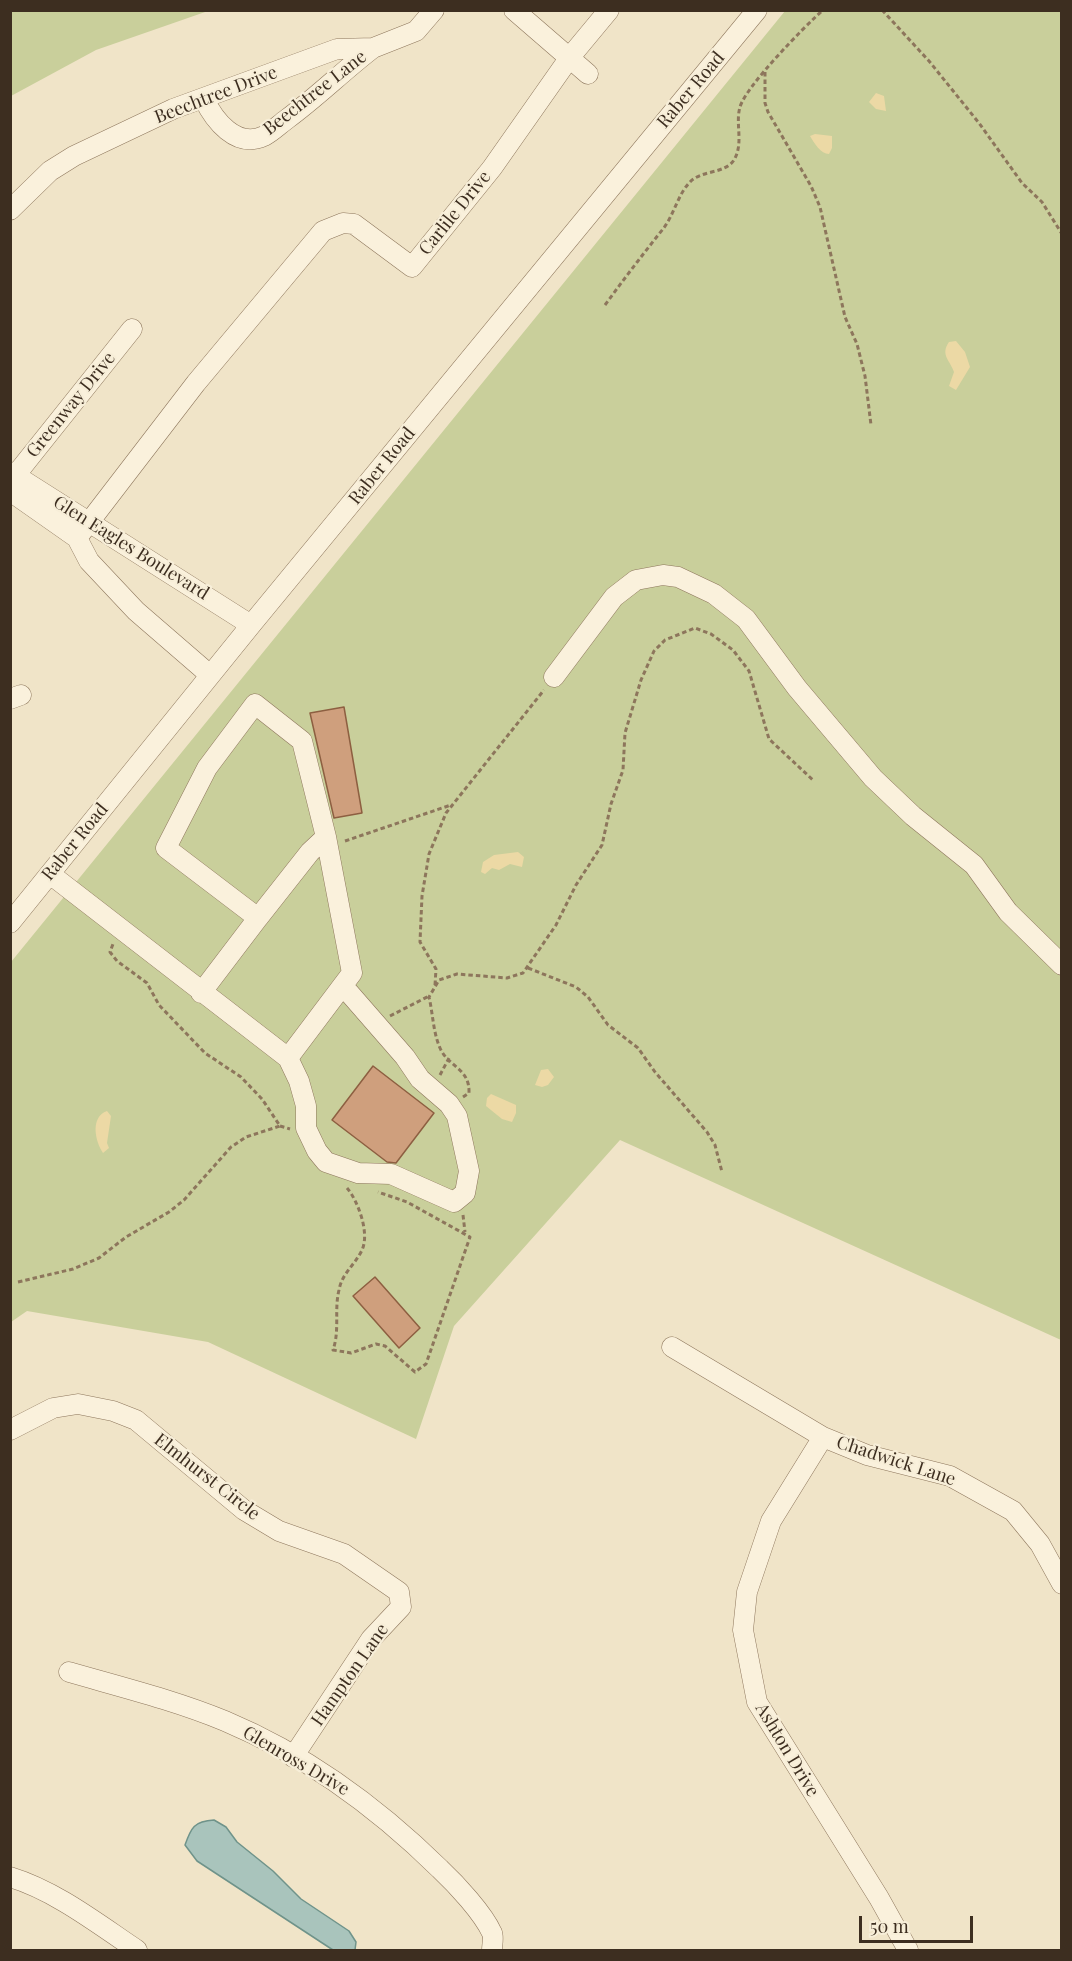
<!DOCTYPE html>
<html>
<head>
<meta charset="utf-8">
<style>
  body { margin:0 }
  #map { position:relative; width:1072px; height:1961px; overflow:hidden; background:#f0e4c8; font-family:"Playfair Display",serif }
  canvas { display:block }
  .frame { position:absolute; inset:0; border:12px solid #3d2e20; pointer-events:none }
  .scale { position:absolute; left:859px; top:1916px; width:114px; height:27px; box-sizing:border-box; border:3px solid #3d2e20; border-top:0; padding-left:8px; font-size:18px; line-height:21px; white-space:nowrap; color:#3d2e20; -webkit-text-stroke:4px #f7eed8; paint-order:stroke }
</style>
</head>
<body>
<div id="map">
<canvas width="1072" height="1961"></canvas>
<div class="frame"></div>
<div class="scale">50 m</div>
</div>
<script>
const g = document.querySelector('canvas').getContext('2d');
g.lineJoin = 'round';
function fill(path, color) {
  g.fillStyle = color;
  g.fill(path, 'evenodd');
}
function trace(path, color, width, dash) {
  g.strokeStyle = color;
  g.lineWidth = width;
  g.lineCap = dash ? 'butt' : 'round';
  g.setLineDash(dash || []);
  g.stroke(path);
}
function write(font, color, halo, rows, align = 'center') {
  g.font = font + ' "Playfair Display",serif';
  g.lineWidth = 4.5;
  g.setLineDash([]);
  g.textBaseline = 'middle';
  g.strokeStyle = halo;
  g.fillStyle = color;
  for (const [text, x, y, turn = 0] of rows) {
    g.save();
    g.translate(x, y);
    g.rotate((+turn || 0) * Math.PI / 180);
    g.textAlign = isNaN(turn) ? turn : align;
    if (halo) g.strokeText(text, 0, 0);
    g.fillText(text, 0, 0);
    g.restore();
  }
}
fill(new Path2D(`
  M11 10H208V11L96 50 11 96Z
  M785 11H1061V1340L620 1140 454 1326 416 1439 208 1342 27 1311 11 1322V962Z`), '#c9cf9b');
fill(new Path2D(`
  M876 93 884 96 886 111 876 109 869 102Z
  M815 134 832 136V148L829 154C821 154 814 143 810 136Z
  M956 341 965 352 970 367 956 390 949 386 954 372C950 360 940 355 949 342Z
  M518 852 524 857 522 867 510 864 499 870 492 868 485 874 481 872 483 862 494 855Z
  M548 1069 554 1077 548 1085 542 1087 535 1085 541 1070Z
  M491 1094 516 1105V1113L512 1122 502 1119 486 1106 487 1098Z
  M107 1111 111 1116 107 1143 109 1148 103 1153C95 1141 90 1117 107 1111Z`), '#ecd9a5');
const water = new Path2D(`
  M214 1820 226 1827 237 1842 273 1871 301 1899 349 1931 356 1942 355 1950H333L197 1861 185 1845C191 1828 194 1821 214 1820Z`);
fill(water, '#a9c4bc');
trace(water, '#6f938a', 1.5);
const building = new Path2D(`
  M344 707 362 813 334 818 310 713Z
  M373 1066 434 1113 396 1163 387 1162 332 1120Z
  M375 1277 420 1328 399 1348 353 1296Z`);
fill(building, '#cf9f7d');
trace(building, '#8d5f41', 1.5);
const minor = new Path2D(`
  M514 10 588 74
  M204 99C214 120 236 149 264 136 272 132 280 124 287 119 317 97 343 71 373 48
  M10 210 50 171 74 156 173 109 337 49 373 48 416 31 434 10
  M10 472 251 625
  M10 482 132 329
  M10 491 77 538 89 561 136 611 210 675
  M77 538 196 383 323 231 343 223 354 224 412 267 492 168 570 57 609 10
  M554 677 614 597 636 580 663 575 678 577 714 594 746 619 797 688 873 778 913 816 974 865 1008 912 1062 965
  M10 699 21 695
  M50 874 288 1058 352 973 326 837 302 741 255 704 207 768 166 848 258 918 201 993
  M258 918 310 852 326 837
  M10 923 251 625 757 10
  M288 1058 299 1081 306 1106V1128L317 1151 326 1162 358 1173 391 1174 454 1202 465 1193 469 1171 457 1116 449 1104 420 1079 405 1057 344 987
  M672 1347 823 1437 867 1455 950 1476 1013 1511 1040 1544 1062 1584
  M10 1430 53 1408 78 1404 113 1411 136 1420 244 1510 279 1531 344 1554 399 1592 401 1607 371 1639 293 1757
  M823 1437 771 1521 747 1592 743 1630 757 1702 879 1898 908 1950
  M69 1672C121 1687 174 1700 225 1721 306 1755 378 1808 440 1869 456 1884 483 1913 492 1933 494 1937 492 1945 492 1950
  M10 1877C56 1891 98 1924 137 1950`);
trace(minor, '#8d765c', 21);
trace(new Path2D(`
  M882 10 929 61 979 123 1022 183 1042 202 1062 234
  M765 72V103L768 112 811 186 820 207 845 317 857 344 865 376 871 425
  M605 305C624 279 643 254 663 229 674 215 678 194 690 182 701 170 725 174 734 160 744 143 735 124 740 107 746 86 804 27 823 10
  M345 841 451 805
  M528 968 576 987 588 997 608 1025 638 1048 655 1072 707 1132 715 1145 722 1172
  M435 985 436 969 420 942 422 896 429 854 446 813 544 690
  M390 1016 429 996
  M440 1075 449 1058
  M463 1097 469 1093C470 1068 448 1067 440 1048 433 1032 433 1014 429 997L439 980 457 974 507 978 523 973 556 925 576 885 602 845 611 804 623 770 625 733 641 680 654 651 665 640 695 628 711 634 733 650 749 671 769 739 814 781
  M280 1126 290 1129
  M347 1188C358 1201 370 1233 362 1250 355 1265 342 1273 339 1290 334 1310 340 1330 333 1350L351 1353 376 1344 385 1346 415 1372 426 1364 470 1237 407 1202 378 1192
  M463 1215 465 1232
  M18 1282 73 1269 99 1258 126 1237 169 1212 184 1200 231 1147 246 1137 280 1126 262 1099 241 1077 205 1053 159 1005 147 983 117 961 110 952 113 944`), '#8d765c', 3, [4.5, 3]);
trace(minor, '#faf1dc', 20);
write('18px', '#3d2e20', '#f7eed8', [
  ["Raber Road",691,90,-50],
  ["Beechtree Lane",315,93,-38],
  ["Beechtree Drive",216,95,-21],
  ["Carlile Drive",455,213,-51],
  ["Greenway Drive",71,405,-51],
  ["Raber Road",382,466,-51],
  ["Glen Eagles Boulevard",131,548,32],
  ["Raber Road",75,842,-51],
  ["Chadwick Lane",896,1461,18],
  ["Elmhurst Circle",207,1477,38],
  ["Hampton Lane",350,1675,-55],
  ["Ashton Drive",787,1750,59],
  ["Glenross Drive",296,1761,30]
]);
</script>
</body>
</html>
